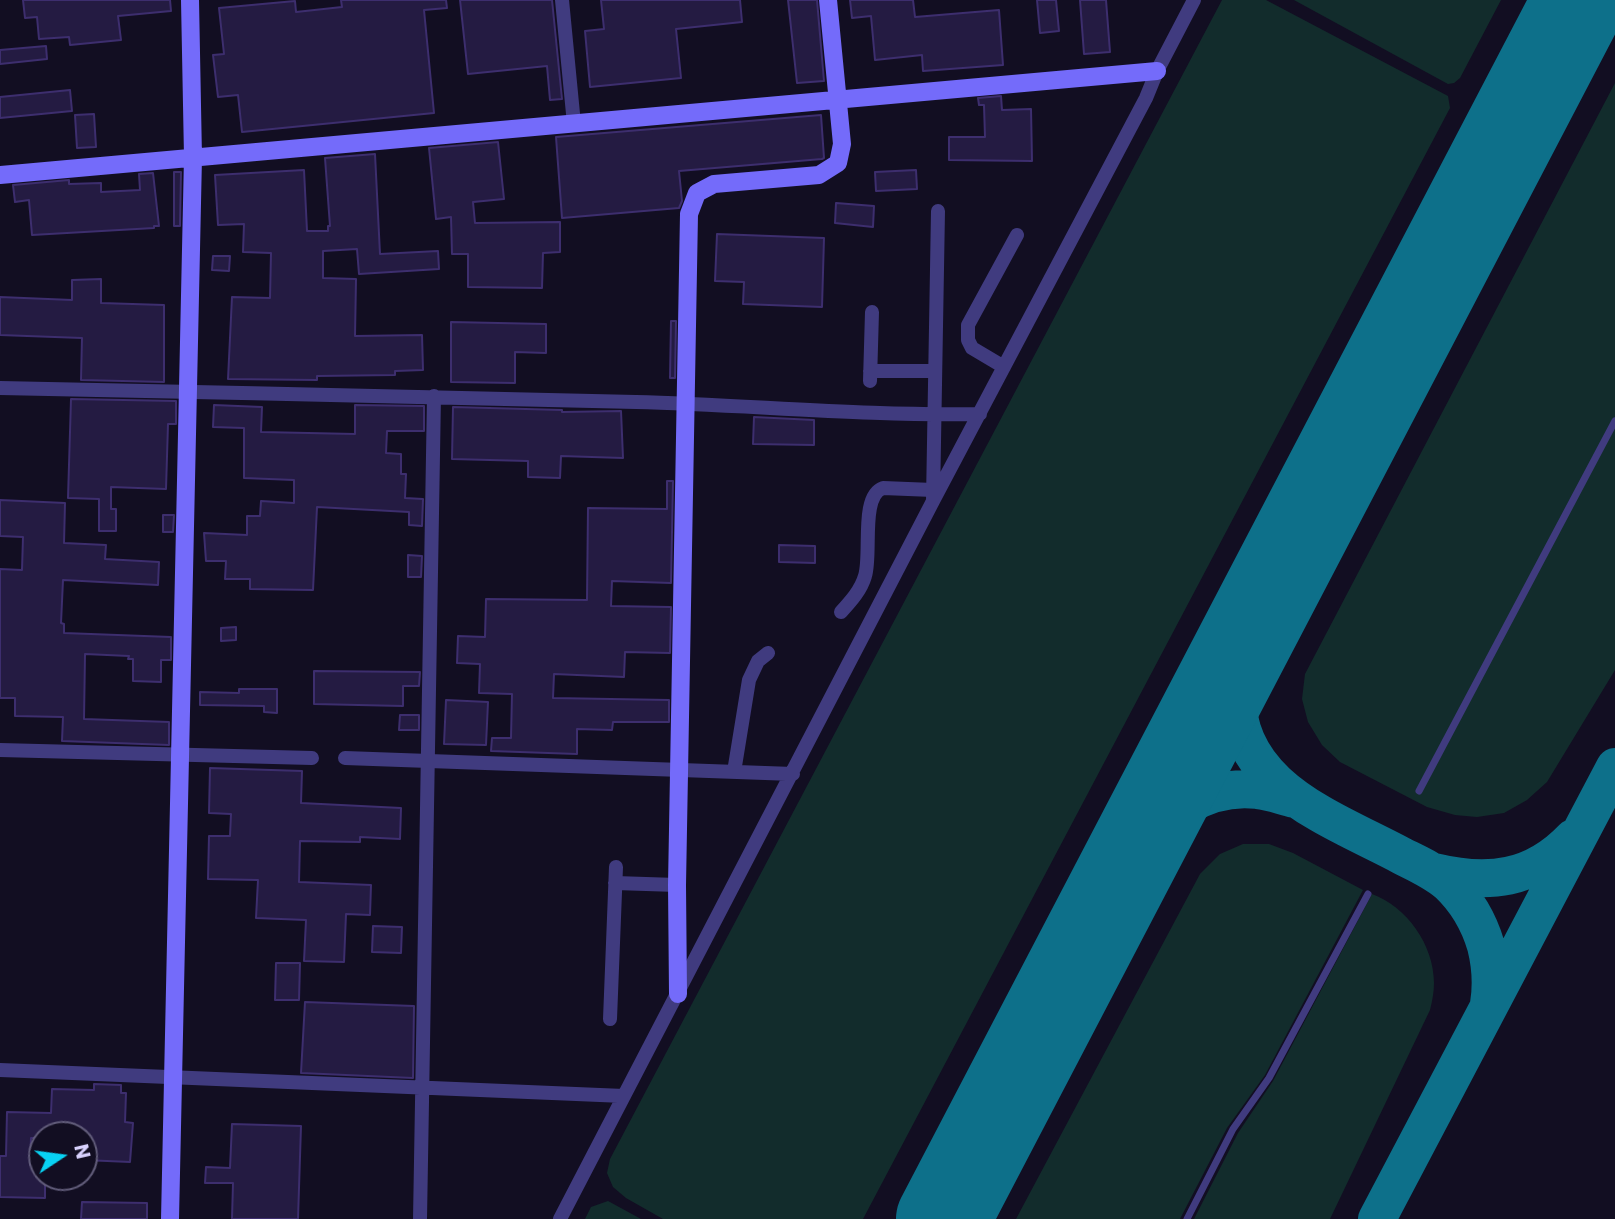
<!DOCTYPE html>
<html>
<head>
<meta charset="utf-8">
<style>
  body { margin:0 }
  #map { position:relative; width:1615px; height:1219px; overflow:hidden; background:#120e22; font-family:Poppins,sans-serif }
  canvas { display:block }
  .north { position:absolute; left:28px; top:1121px; width:70px; height:70px; box-sizing:border-box; background:#120e22; border:2px solid #615c7a; border-radius:50%; rotate:77deg; font-size:19px; font-weight:700; line-height:28px; text-align:center; color:#d8d1fe }
  .north::after { content:''; display:block; margin:auto; width:24px; height:32px; background:#08d2f3; clip-path:polygon(50% 0,100% 100%,50% 72%,0 100%) }
</style>
</head>
<body>
<div id="map">
<canvas width="1615" height="1219"></canvas>
<div class="north">N</div>
</div>
<script>
const g = document.querySelector('canvas').getContext('2d');
g.lineJoin = 'round';
function fill(path, color) {
  g.fillStyle = color;
  g.fill(path, 'evenodd');
}
function trace(path, color, width, dash) {
  g.strokeStyle = color;
  g.lineWidth = width;
  g.lineCap = dash ? 'butt' : 'round';
  g.setLineDash(dash || []);
  g.stroke(path);
}
fill(new Path2D(`
  M1222 0H1266L1448 96 1450 108 863 1219H663L626 1198 613 1187 607 1173 610 1159Z
  M1294 0H1501L1460 78 1454 83 1448 84Z
  M1615 83V670L1547 782 1527 800 1504 813 1477 817 1455 815 1427 807 1340 762 1322 745 1308 722 1302 699 1305 674Z
  M1243 844H1269L1293 853 1363 890 1265 1075 1227 1128 1180 1219H1016L1200 874 1220 854Z
  M1372 894C1407 907 1434 945 1434 983 1434 992 1432 1002 1430 1010L1330 1219H1194L1238 1133 1273 1081Z
  M608 1201 641 1219H585L591 1207Z`), '#122c2c');
trace(new Path2D(`
  M1248 638C1243 653 1238 668 1237 684 1231 786 1329 817 1402 856 1418 864 1434 871 1448 883 1466 900 1479 922 1486 946 1491 966 1492 985 1489 1004
  M1135 853C1165 815 1205 784 1257 790 1270 791 1282 796 1295 799
  M1434 872C1488 885 1533 880 1573 838
  M1377 1219 1615 767`), '#0d708a', 38);
trace(new Path2D(`
  M943 1219 1580 0`), '#0d708a', 94);
const building = new Path2D(`
  M23 0H170L171 11 118 16 121 40 70 45 69 37 39 39 37 17 25 18Z
  M341 0H446L447 8 424 10 434 113 242 132 238 95 218 97 213 55 224 54 219 8 295 1 296 12 342 7Z
  M460 0H552L562 99 550 100 547 66 468 74Z
  M601 0H740L742 22 676 29 681 78 590 87 585 31 604 29Z
  M788 0H817L824 81 797 83Z
  M850 0H913L915 17 999 10 1003 65 923 71 922 55 875 60 871 16 852 18Z
  M1037 0H1056L1059 31 1040 33Z
  M1080 0H1106L1110 52 1084 54Z
  M46 46 47 59 0 64V50Z
  M70 90 72 111 0 118V97Z
  M1001 96 1002 110 1031 109 1032 161 949 160V137H985L984 105H979L978 98Z
  M94 114 96 147 77 148 75 115Z
  M821 115 824 158 822 159 679 171 682 201 679 208 562 218 556 137Z
  M498 142 504 199 473 202 475 223 560 222V252L543 253 542 288 468 287V254H452L451 217 436 219 429 148Z
  M375 154 380 254 438 251 439 269 359 274 357 249 323 251V278L356 279 355 336 422 335 423 370 395 371V375L317 376V380L228 379 232 297 270 298 271 253 243 252 244 224 218 225 215 175 304 170 307 231H328V226H330L325 158Z
  M916 170 917 189 876 191 875 172Z
  M174 172H181L180 226H174Z
  M153 173 159 226H154V228L32 235 29 200 15 202 13 185 69 180V184L101 183V192L140 190 139 174Z
  M836 203 874 206 873 227 835 223Z
  M717 234 824 238 822 307 743 304 744 282 715 281Z
  M213 256H230L229 271 212 270Z
  M101 279V303L164 305V382L81 380 82 338 0 335V297L72 300V280Z
  M671 321H676L675 378H670Z
  M451 322 546 324V353L515 352V383L451 382Z
  M71 399 176 401V424H168L166 489 111 487V509H116V531H99V499L68 498Z
  M214 405 262 407 261 432 355 434V405L424 406V431H387L386 453 401 454V474H406L405 498 423 499 422 526 409 525V512L317 507 313 590 250 589V579H225L226 561H206L204 533 247 535V516H260L261 501 294 503V480L244 478V428L213 427Z
  M453 407 562 410V412L621 411 623 458 561 456 560 478 528 477V461L452 459Z
  M754 417 814 420V445L753 444Z
  M667 481H673L671 583 612 581 611 606 671 607 670 653 625 652 624 677 554 674 553 698 669 700V722H613L612 730 577 729V754L491 751 492 738H511L512 694 479 693 480 664 457 663 458 636 485 637 486 599 587 600 588 508 667 509Z
  M0 500 65 503 64 543 106 545 105 559 159 562 158 585 63 580 61 623 64 624V633L171 637V660H161V682L133 681V659H128L129 656 85 654 84 719 169 722V745L62 741 63 717 15 716V698H0V569L22 570 23 537 0 536Z
  M163 515H174L173 532H163Z
  M779 545 815 546V563L779 562Z
  M408 555 422 556 421 577H408Z
  M236 627V640L221 641V628Z
  M314 671 420 672 419 686H403V706L314 704Z
  M239 689H277V713L264 712V706L200 705V692L239 693Z
  M446 700 488 702 486 745 444 744Z
  M400 715H419V730H399Z
  M210 768 302 771 301 803 401 808 400 839 360 837V842L300 841 299 882 371 885 370 915 346 914 344 962 304 961 306 920 256 918 258 880 208 879 209 836H230L231 814 209 813Z
  M373 926 402 927 401 953 372 952Z
  M276 963H300L299 1000H275Z
  M305 1002 414 1006 413 1078 301 1073Z
  M94 1084 121 1085V1093H126L125 1122 133 1123 130 1162 84 1160V1135H42V1138H31L30 1165H42V1177H45V1198L0 1197V1156H6L7 1112 51 1113 52 1089 94 1090Z
  M232 1124 301 1126 298 1219H232L233 1183H205L206 1167 230 1168Z
  M82 1202 147 1203V1219H81Z`);
fill(building, '#241b42');
trace(building, '#3d2e6e', 2);
trace(new Path2D(`
  M1419 791 1615 421
  M1187 1219 1233 1129 1269 1078 1368 894`), '#403b7f', 7);
trace(new Path2D(`
  M562 0 574 124
  M1004 367 972 348 968 340V325L1017 235
  M870 371H934
  M870 381 872 312
  M0 388C212 393 424 396 636 402 750 405 865 416 980 414
  M933 500 938 211
  M841 612C851 601 861 590 865 576 872 554 860 496 883 488L933 490
  M0 750 312 758
  M345 758 793 774
  M734 772 749 680 758 661 768 653
  M615 883 677 885
  M610 1019 616 867
  M0 1070 624 1096
  M420 1219 434 396
  M560 1219 933 501 1146 98 1157 71 1194 0`), '#403b7f', 14);
trace(new Path2D(`
  M0 175 1157 71
  M678 994 677 885 689 214 697 193 714 184 819 175 838 163 842 144 828 0
  M170 1219 193 157 190 0`), '#746bfa', 18);
</script>
</body>
</html>
